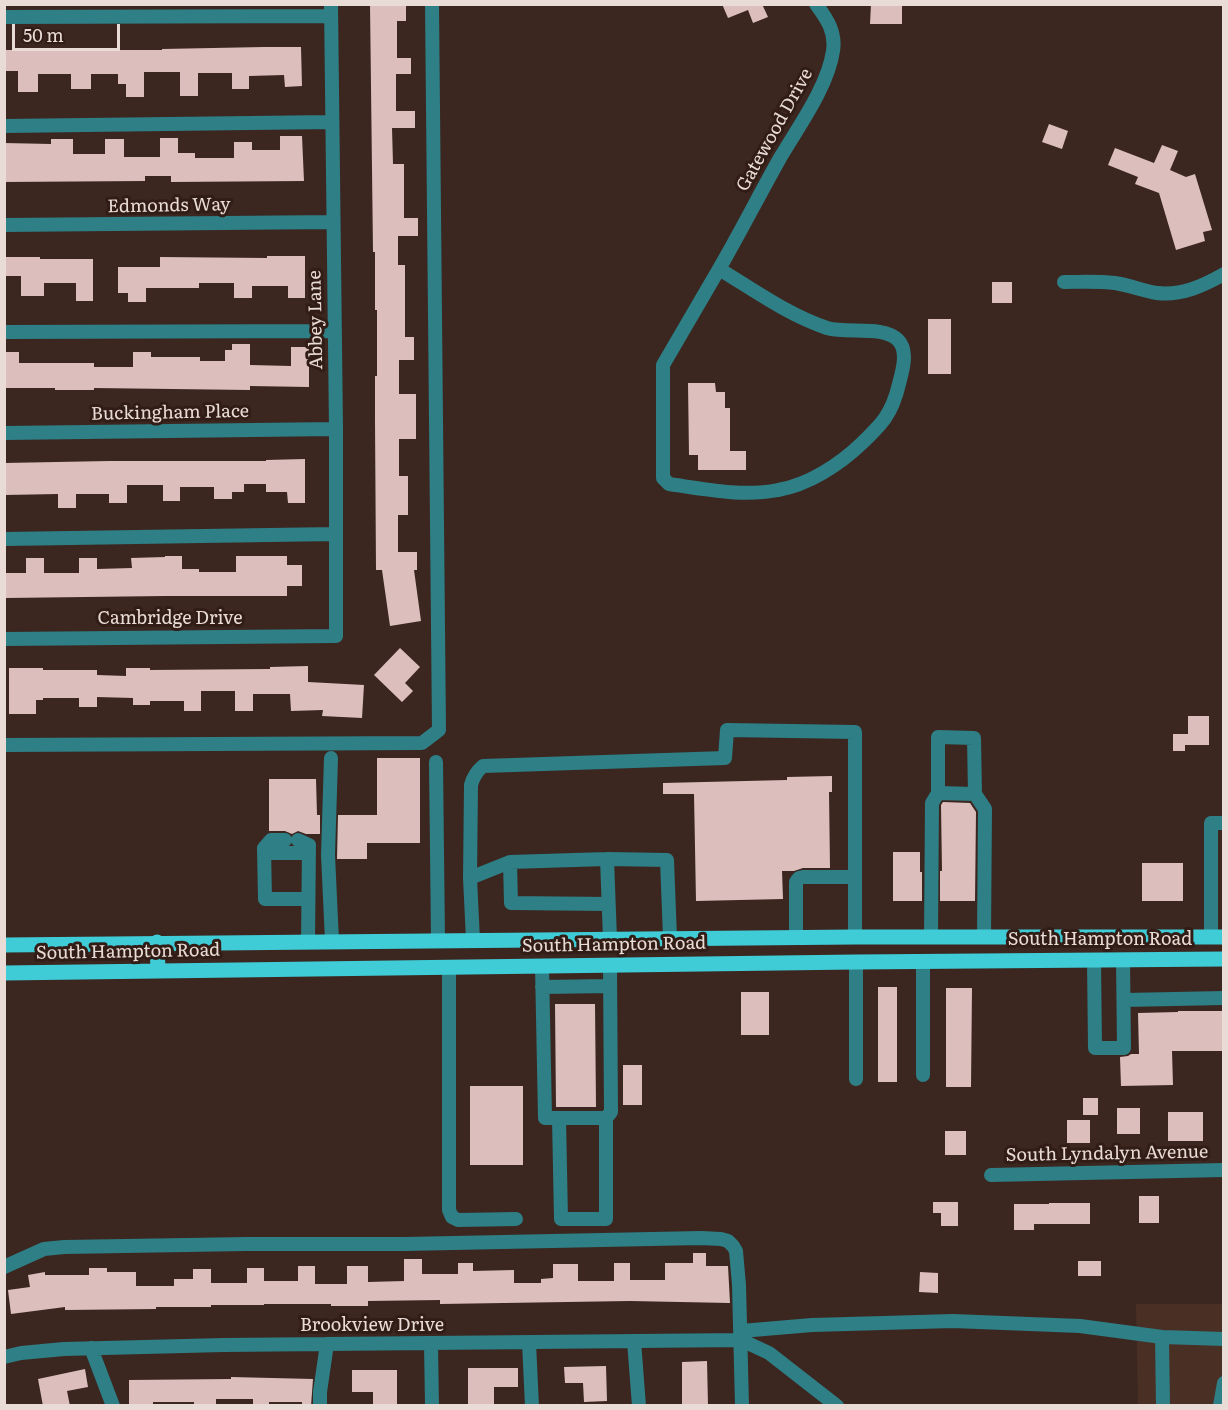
<!DOCTYPE html>
<html>
<head>
<meta charset="utf-8">
<style>
  body { margin:0 }
  #map { position:relative; width:1228px; height:1410px; overflow:hidden; background:#3b2720; font-family:Literata,serif }
  canvas { display:block }
  .frame { position:absolute; inset:0; border:6px solid #e9dbd6; pointer-events:none }
  .scale { position:absolute; left:12px; top:24px; width:108px; height:27px; box-sizing:border-box; border:3px solid #e9dbd6; border-top:0; padding-left:8px; font-size:18px; line-height:21px; white-space:nowrap; color:#e9dbd6; -webkit-text-stroke:4px #311d16; paint-order:stroke }
</style>
</head>
<body>
<div id="map">
<canvas width="1228" height="1410"></canvas>
<div class="frame"></div>
<div class="scale">50 m</div>
</div>
<script>
const g = document.querySelector('canvas').getContext('2d');
g.lineJoin = 'round';
function fill(path, color) {
  g.fillStyle = color;
  g.fill(path, 'evenodd');
}
function trace(path, color, width, dash) {
  g.strokeStyle = color;
  g.lineWidth = width;
  g.lineCap = dash ? 'butt' : 'round';
  g.setLineDash(dash || []);
  g.stroke(path);
}
function write(font, color, halo, rows, align = 'center') {
  g.font = font + ' Literata,serif';
  g.lineWidth = 6;
  g.setLineDash([]);
  g.textBaseline = 'middle';
  g.strokeStyle = halo;
  g.fillStyle = color;
  for (const [text, x, y, turn = 0] of rows) {
    g.save();
    g.translate(x, y);
    g.rotate((+turn || 0) * Math.PI / 180);
    g.textAlign = isNaN(turn) ? turn : align;
    if (halo) g.strokeText(text, 0, 0);
    g.fillText(text, 0, 0);
    g.restore();
  }
}
fill(new Path2D(`
  M1136 1304H1223V1405H1138Z`), '#4a2f25');
fill(new Path2D(`
  M370 4H406V21H397V58H411V74H396V111H415V128H392L393 164H404V218H418V236H398V265H405V337H414V360H399V394H416V439H399V476H408V515H398V552H417V570H414L421 621 390 626 382 570H376L375 422V376H377V310H375V252H373Z
  M722 4H762L768 17 753 23 748 10 728 18Z
  M871 4H902V24H870Z
  M264 47H301L302 86 285 87 284 75 249 76V89H232V73H198V96H180V72H144V97H126V84H118V74H91V89H71V74H38V92H18V71H4V50H162V49Z
  M1049 124 1068 131 1062 149 1042 142Z
  M280 136H302L304 181 171 182V176H145V181L4 182V143L51 144V139H73V154H105V139H124V157H160V138H178V153H195V158H234V142H252V150H280Z
  M1162 145 1178 151 1170 170 1186 177 1195 174 1212 230 1203 232 1205 241 1176 250 1159 193 1135 184 1138 177 1108 165 1115 148 1154 163Z
  M267 256H305V298H288V286H252V298H234V283H199V288H146V302H128V293H118V267H160V257L267 258Z
  M4 257H40V259H93V301H76V283H44V296H21V276H4Z
  M992 282H1012V303H992Z
  M928 319H951V374H928Z
  M232 344H250V365L291 366V347H309V387L250 386V390L94 388V390H55V388H4V352H19V363H94V367H133V352H151V357H200V361H225V350H232Z
  M688 383H715L716 392H725V408H730V451H746V470H698V455H689Z
  M305 459V503H288L287 492H266V484H244V492H232V499H214V487H180V501H163V485H127V503H109V494H76V508H58V494L5 495 4 463 109 461H266V460Z
  M165 556H182V569H199V572H236V556H287V565H302V586H287V596H165L6 598V573H26V558H44V573H79V558H97V569L132 568 131 558 165 557Z
  M400 648 420 667 405 683 413 691 402 702 374 675Z
  M308 666V682L364 685 362 718 322 716 323 710 291 711 290 694H253V711H235V691H201V711H184V701H150V705H133V698L97 697V707H79V698H43V700H36V714H9V668H43V670H97V675L126 676V668H150V670L270 669V667Z
  M1188 716H1209V745H1185V751H1173V734H1188Z
  M377 758H420V843H367V859H337L338 815H377Z
  M832 776V792H829L830 868H803L794 871H782L783 899 696 901 694 794H663V783L787 780V777Z
  M269 779H316L317 815H320V834H306L298 831 292 834 285 831H269Z
  M943 802 970 803 976 812 975 901H940V871H942L941 805Z
  M893 852H920V872H922V901H893Z
  M1142 863H1183V901H1142Z
  M878 987H897V1082H878Z
  M946 988H972L971 1087H946Z
  M741 992H769V1035H741Z
  M555 1004H595L596 1107H556Z
  M1178 1011H1224V1051H1172L1173 1085 1121 1086 1120 1057 1128 1056 1131 1054H1139L1138 1013 1178 1012Z
  M623 1065H642V1105H623Z
  M470 1086H523V1165H470Z
  M1083 1098H1098V1115H1083Z
  M1117 1108H1140V1134H1117Z
  M1168 1112H1203V1141H1168Z
  M1067 1120H1090V1143H1067Z
  M945 1131H966V1155H945Z
  M1139 1196H1159V1223H1139Z
  M933 1202H958V1226H941V1213H933Z
  M1049 1203H1090V1224H1034V1230H1014V1204H1049Z
  M693 1253H706V1266H728L730 1303 630 1301 440 1304V1300L368 1301V1306H331V1304H264V1305H211V1307H156V1309L65 1310V1307L11 1314 8 1290 30 1287 28 1275 45 1272V1275H89V1268H107V1272H136V1286H174V1279H193V1269H211V1283H247V1268H264V1281H298V1266H315V1284H347V1266H368V1282L404 1281V1259H422V1274H458V1263H473V1271L514 1270V1283H541V1279L553 1278V1264H578V1281H614V1263H630V1280H665V1263H693Z
  M1078 1261H1101V1276H1078Z
  M920 1272 938 1273V1293L919 1292Z
  M707 1361 708 1406H682V1362Z
  M606 1366 607 1401 584 1402 583 1383H565L564 1367Z
  M468 1368H518V1387H494V1406H468Z
  M85 1369 88 1387 67 1391 70 1406H43L38 1379Z
  M352 1370H397V1405H373V1392H352Z
  M231 1377 313 1379 311 1406H302V1402H269V1406H253V1399H216V1406H194V1402H153V1406H129V1380L231 1379Z`), '#dcbfbd');
trace(new Path2D(`
  M4 17 331 16
  M4 126 332 122
  M4 225 333 222
  M719 269C754 290 788 315 827 328 848 334 883 325 898 340 909 351 902 372 899 384 892 414 882 424 861 444 839 465 808 485 778 490 742 497 704 489 669 484L663 478V365L719 269 727 255C745 223 762 190 780 158 799 126 828 86 833 51 836 32 827 19 816 4
  M1064 282C1081 282 1098 281 1115 283 1129 285 1143 291 1157 293 1181 296 1203 286 1224 274
  M4 332 334 331
  M4 433 336 429
  M4 539 336 534
  M4 639 336 636V429L331 4
  M4 745 422 743 439 730 432 4
  M331 758 328 855 332 941
  M436 762 438 940
  M975 794 938 793V737L974 738 975 794 985 809 984 937
  M285 840H271L264 848 265 899H308
  M298 840 309 845 308 941
  M264 853H308
  M607 859 610 939
  M510 862 511 903 608 904
  M470 878 510 862 607 859 667 860 670 938
  M931 937 932 803 938 793
  M1211 937V823H1224
  M796 938V882L799 878 803 877H855
  M473 940 470 878 471 785C473 777 476 772 483 766L725 758 727 730 855 732V937
  M1094 960 1095 1048H1124L1123 960
  M856 962V1079
  M542 966 545 1118H606L611 1112 610 965
  M449 967V1210L452 1217 458 1220 516 1219
  M542 987 610 986
  M1124 1000 1224 998
  M923 1075V961
  M559 1118 561 1219H606V1118
  M991 1175 1224 1170
  M4 1267 44 1249 64 1247 247 1244H404L701 1238 721 1239 728 1241 733 1246 736 1251 739 1285 742 1406
  M741 1331 812 1325 953 1321 1080 1326 1162 1337
  M634 1341 639 1406
  M529 1343 532 1406
  M431 1344 432 1406
  M91 1348 113 1406
  M4 1357 21 1353 64 1349 224 1345 741 1340 769 1353 837 1406
  M320 1406V1392L327 1344
  M1163 1406 1162 1337 1224 1339
  M1220 1406 1224 1383`), '#2e7f86', 14);
trace(new Path2D(`
  M157 942 158 971
  M4 945 855 937H1224
  M4 973 856 962 1224 959`), '#3fccd7', 15);
write('18px', '#e9dbd6', '#311d16', [
  ["Gatewood Drive",775,130,-61],
  ["Edmonds Way",169,206,-1],
  ["Abbey Lane",316,320,-91],
  ["Buckingham Place",170,413,-1],
  ["Cambridge Drive",170,619],
  ["South Hampton Road",1100,940],
  ["South Hampton Road",614,945,-1],
  ["South Hampton Road",128,952,-1],
  ["South Lyndalyn Avenue",1107,1154,-1],
  ["Brookview Drive",372,1326]
]);
</script>
</body>
</html>
